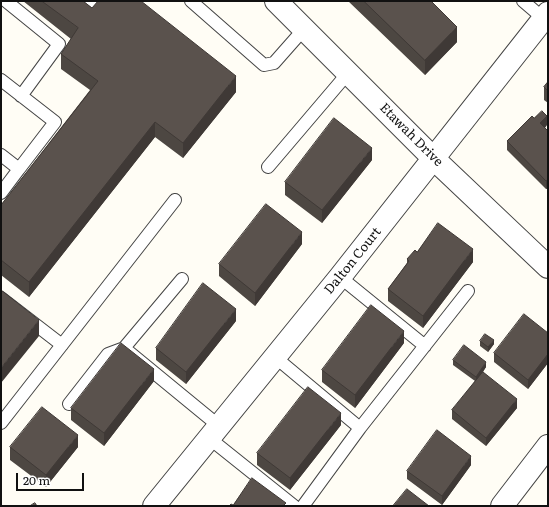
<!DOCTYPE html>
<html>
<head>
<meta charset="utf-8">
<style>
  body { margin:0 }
  #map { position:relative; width:549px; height:507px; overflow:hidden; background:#fffdf5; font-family:Literata,serif }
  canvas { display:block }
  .frame { position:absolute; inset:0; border:2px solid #111; pointer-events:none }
  .scale { position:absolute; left:16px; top:473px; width:68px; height:18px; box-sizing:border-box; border:2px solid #111; border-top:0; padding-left:5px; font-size:12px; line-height:14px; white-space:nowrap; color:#111; -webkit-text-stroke:3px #fff; paint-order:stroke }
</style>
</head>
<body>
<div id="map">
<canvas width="549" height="507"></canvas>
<div class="frame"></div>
<div class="scale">20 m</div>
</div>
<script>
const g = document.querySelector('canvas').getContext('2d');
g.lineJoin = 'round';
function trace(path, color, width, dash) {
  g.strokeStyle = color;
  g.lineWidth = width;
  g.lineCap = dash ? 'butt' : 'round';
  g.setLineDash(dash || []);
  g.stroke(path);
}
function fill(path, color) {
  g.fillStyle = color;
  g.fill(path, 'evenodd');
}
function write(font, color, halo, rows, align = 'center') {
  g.font = font + ' Literata,serif';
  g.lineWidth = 4;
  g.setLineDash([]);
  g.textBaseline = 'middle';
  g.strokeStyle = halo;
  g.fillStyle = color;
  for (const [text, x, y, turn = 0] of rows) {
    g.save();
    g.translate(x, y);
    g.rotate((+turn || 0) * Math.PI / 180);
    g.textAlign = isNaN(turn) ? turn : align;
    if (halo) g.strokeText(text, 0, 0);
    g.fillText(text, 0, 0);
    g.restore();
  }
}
const lane = new Path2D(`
  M6 1 59 44 21 96
  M191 1 264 65 274 63 304 29
  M523 1 544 19
  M82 15 94 1
  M1 80 55 122 19 169
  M1 155 19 169 1 193
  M268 167 348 73
  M340 277 425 346
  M182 279 124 348 219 426
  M1 298 62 345
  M275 357 360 428
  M69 404 108 354 124 348
  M1 423 175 200
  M209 438 294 506
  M303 506 360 428 468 291`);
const street = new Path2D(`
  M276 1 434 159 548 267
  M154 506 340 277 548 13
  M502 506 548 446`);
trace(lane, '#444', 14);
trace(street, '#444', 24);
trace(lane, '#fff', 12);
trace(street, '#fff', 22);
fill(new Path2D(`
  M23 1H83L92 8 236 92 183 158 155 137 29 297 1 275V205L90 90 61 69V54L71 39Z
  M348 1H431L457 42 425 75Z
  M548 82V103L544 100V87Z
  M547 125 545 128 548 131V188L546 189 507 150V141Z
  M372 160 322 223 285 195V182Z
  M302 244 255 306 219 276V264Z
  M417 252 473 262 423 328 388 301V289L407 263V259Z
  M236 321 186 384 156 360V348Z
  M548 333V363L528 389 494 362V353Z
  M480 341 494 344 488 352 480 346Z
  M404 343 355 408 322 382V370Z
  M453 360 486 367 483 372 517 408 486 446 452 419V410L475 381 453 365Z
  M154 381 104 446 71 420V408Z
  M341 425 290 490 257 465V453Z
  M10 447H78L46 487 10 460Z
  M471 465 442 505 407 479V471Z`), '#4d4742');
fill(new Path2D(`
  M457 27V42L425 75V60Z
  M236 76V92L183 158V143Z
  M547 116V125L540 132V123Z
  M155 122V137L29 297V282Z
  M372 148V160L322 223V210Z
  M548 179V188L546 189V181Z
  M302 232V244L255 306V293Z
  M473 249V262L423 328V316Z
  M236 309V321L186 384V372Z
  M39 320V336L1 383V368Z
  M404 331V343L355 408V395Z
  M494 340V344L488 352V347Z
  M548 354V363L528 389V380Z
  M486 362V367L476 381V377Z
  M154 369V381L104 446V433Z
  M517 399V408L486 446V438Z
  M341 413V425L290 490V478Z
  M78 435V447L46 487V475Z
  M471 456V465L442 505V496Z`), '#3f3936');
const building = new Path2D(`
  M42 1H83L92 8 98 1H141L236 76 183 143 155 122 29 282 1 260V205L98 81 61 54 78 28Z
  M364 1H431L457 27 425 60Z
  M548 82V91L544 87Z
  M542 111 547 116 540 123 548 131V179L546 181 507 141 532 116 534 118Z
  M334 118 372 148 322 210 285 182Z
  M266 204 302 232 255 293 219 264Z
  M438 223 473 249 423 316 388 289 409 261 407 259 415 250 417 252Z
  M203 283 236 309 186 372 156 348Z
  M1 290 39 320 1 368Z
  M371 305 404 331 355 395 322 370Z
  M524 314 548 333V354L528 380 494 353Z
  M485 334 494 340 488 347 480 341Z
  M121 343 154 369 104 433 71 408Z
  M464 345 486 362 476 377 453 360Z
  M483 372 517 399 486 438 452 410Z
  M308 387 341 413 290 478 257 453Z
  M42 407 78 435 46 475 10 447Z
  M437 430 471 456 442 496 407 471Z
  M252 478 286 503 283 506H229L231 504 233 505Z
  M407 489 429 506H393Z
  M35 503 37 506H30Z`);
fill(building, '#5a524d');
trace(building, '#3f3936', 1);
write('13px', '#111', '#fff', [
  ["Etawah Drive",411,135,45],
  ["Dalton Court",353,261,-51]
]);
</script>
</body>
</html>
